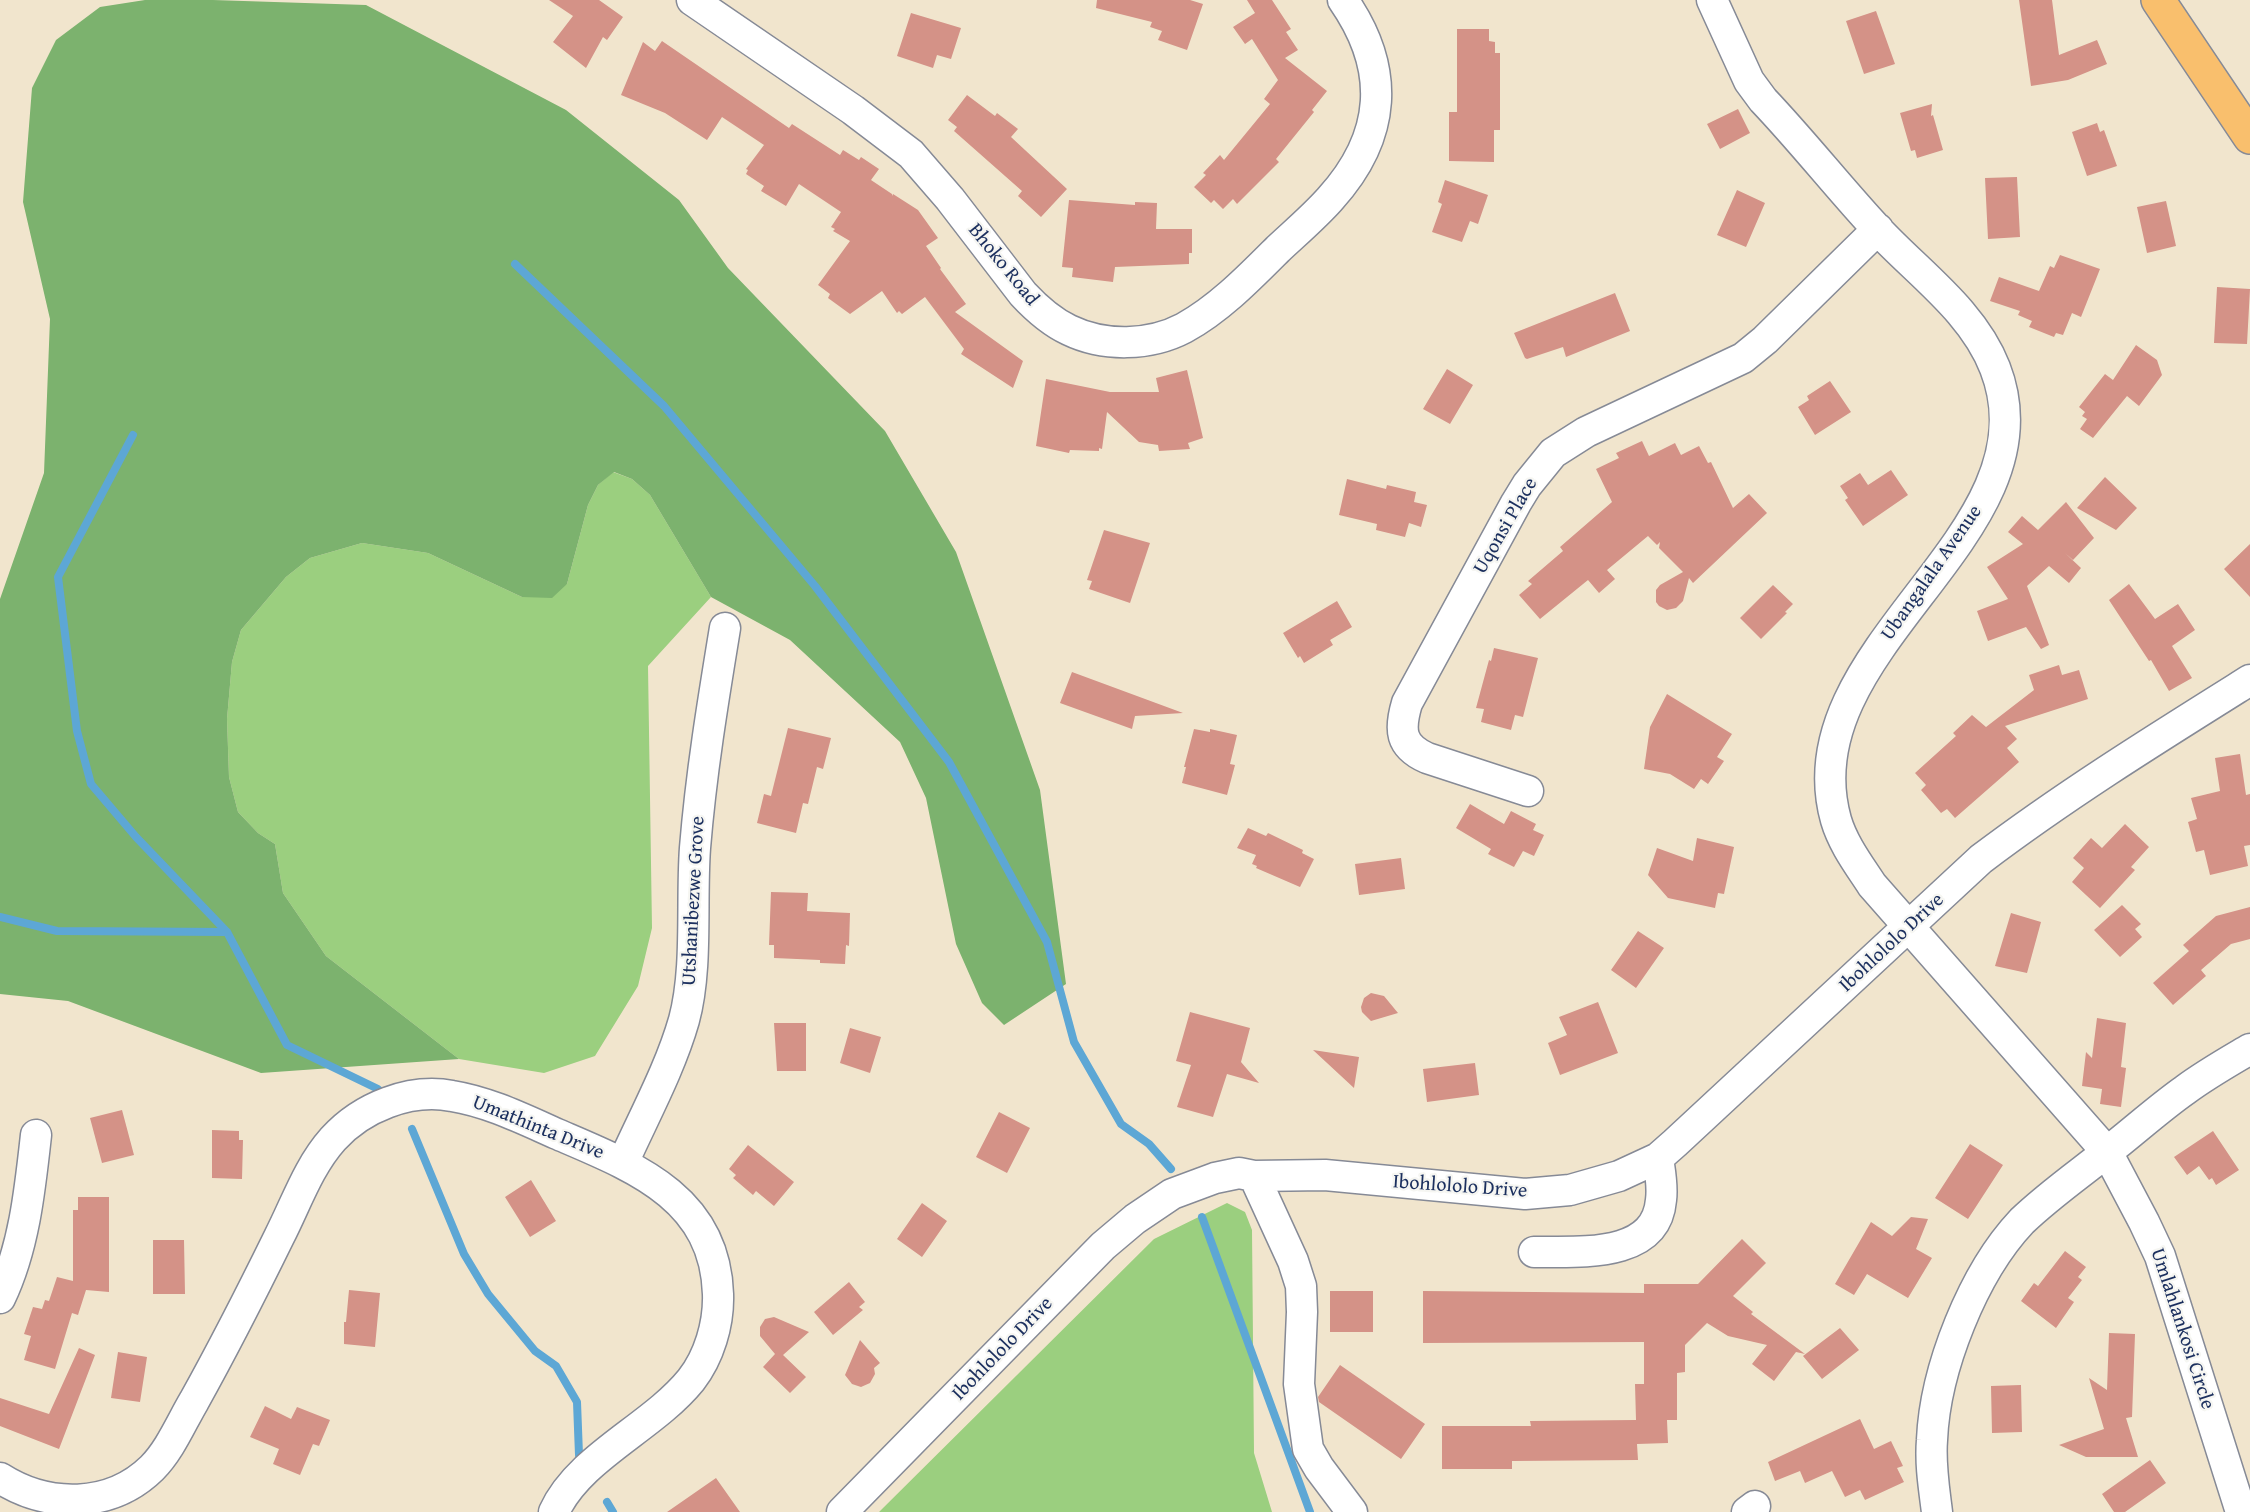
<!DOCTYPE html>
<html>
<head>
<meta charset="utf-8">
<style>
  body { margin:0 }
  canvas { display:block; background:#f1e5cd }
</style>
</head>
<body>
<canvas width="2250" height="1512"></canvas>
<script>
const g = document.querySelector('canvas').getContext('2d');
g.lineJoin = 'round';
function fill(path, color) {
  g.fillStyle = color;
  g.fill(path, 'evenodd');
}
function trace(path, color, width, dash) {
  g.strokeStyle = color;
  g.lineWidth = width;
  g.lineCap = dash ? 'butt' : 'round';
  g.setLineDash(dash || []);
  g.stroke(path);
}
function write(font, color, halo, rows, align = 'center') {
  g.font = font + ' "Gentium Book Plus",serif';
  g.lineWidth = 4.5;
  g.setLineDash([]);
  g.textBaseline = 'middle';
  g.strokeStyle = halo;
  g.fillStyle = color;
  for (const [text, x, y, turn = 0] of rows) {
    g.save();
    g.translate(x, y);
    g.rotate((+turn || 0) * Math.PI / 180);
    g.textAlign = isNaN(turn) ? turn : align;
    if (halo) g.strokeText(text, 0, 0);
    g.fillText(text, 0, 0);
    g.restore();
  }
}
fill(new Path2D(`
  M613 472 632 479 650 495 711 597 648 666 652 928 638 986 595 1056 544 1073 459 1059 326 956 283 893 275 844 258 833 238 812 229 777 227 719 232 662 241 630 286 577 310 558 362 543 428 553 522 597 567 584 588 505 598 485Z
  M1227 1203 1245 1212 1252 1230 1254 1453 1272 1512H879L1154 1239Z`), '#9bcf7f');
fill(new Path2D(`
  M145 0H213L366 5 566 110 679 200 728 268 885 431 956 552 1040 790 1066 984 1004 1025 982 1003 956 944 926 798 900 742 790 640 711 597 650 495 632 479 614 472 598 485 588 505 567 584 552 598 522 597 428 553 362 543 310 558 286 577 241 630 232 662 227 719 229 777 238 812 258 833 275 844 283 893 326 956 459 1059 261 1073 68 1001 0 994V599L44 473 50 319 23 202 32 88 56 40 100 7Z`), '#7cb26e');
trace(new Path2D(`
  M515 264 664 406 815 586 949 762 1047 942 1074 1042 1121 1124 1149 1144 1171 1169
  M133 435 58 577 77 731 91 784 136 837 227 932 287 1045 378 1089
  M0 917 57 931 227 932
  M412 1129 464 1254 488 1294 535 1351 556 1366 577 1402 579 1455
  M1202 1217 1310 1512
  M607 1502 613 1512`), '#5da7d5', 8);
fill(new Path2D(`
  M549 0H599L623 17 607 40 603 37 586 68 553 42 573 16Z
  M1097 0H1190L1203 4 1187 50 1158 40 1162 31 1150 27 1152 22 1096 8Z
  M1247 0H1272L1291 29 1286 32 1298 50 1285 58 1327 91 1312 110 1314 112 1276 159 1279 162 1237 204 1233 199 1223 209 1214 200 1211 203 1194 187 1206 175 1203 173 1220 155 1224 160 1270 104 1264 99 1278 80 1252 39 1245 44 1233 27 1255 13Z
  M2019 0H2052L2059 55 2097 40 2107 64 2068 80 2031 86Z
  M1876 11 1895 64 1864 74 1846 21Z
  M911 13 961 28 951 59 937 55 933 68 897 56Z
  M1457 29H1489V41L1495 42V53H1500V130H1494V162L1449 161V112H1457Z
  M662 41 789 128 792 124 840 155 843 150 859 160 861 157 879 169 871 180 892 194V196L893 194 918 210 938 238 926 246 941 268 940 269 966 304 955 312 1023 361 1013 388 961 354 964 349 925 297 902 314 899 311 897 313 882 291 850 314 828 298 830 294 818 285 850 241 833 231 835 229 831 227 841 212 799 184 786 206 761 191 764 186 746 174 748 170 746 169 764 145 722 117 707 140 665 113 621 95 643 42 655 51Z
  M967 95 995 116 997 113 1018 129 1011 137 1067 189 1041 217 1018 196 1022 191 954 131 957 127 948 120Z
  M1932 104 1931 116 1933 115 1943 150 1917 158 1915 150 1911 151 1900 113Z
  M1738 109 1750 133 1720 149 1707 124Z
  M2097 123 2100 132 2104 130 2117 166 2087 176 2072 132Z
  M2017 177 2020 237 1988 239 1985 178Z
  M1445 180 1488 195 1478 224 1470 221 1462 242 1432 232 1442 204 1438 202Z
  M1737 190 1765 203 1746 247 1717 235Z
  M1069 200 1135 205V202L1157 203 1156 229H1192V253H1189V264L1115 267 1113 282 1072 277 1073 268 1062 267Z
  M2166 201 2176 246 2147 253 2137 207Z
  M2060 255 2100 269 2081 317 2072 313 2063 335 2056 333 2054 337 2029 327 2032 321 2018 315 2020 311 1990 301 1999 277 2039 291 2050 266 2054 268Z
  M2217 287 2250 289 2247 344 2214 343Z
  M1615 293 1630 331 1566 357 1563 347 1527 359 1525 358 1514 333Z
  M2136 345 2157 360 2162 375 2139 406 2127 396 2093 438 2080 429 2087 419 2082 416 2085 412 2079 407 2105 374 2113 380Z
  M1447 369 1473 385 1450 424 1423 409Z
  M1187 370 1203 438 1188 443 1190 449 1159 451 1158 445 1139 442 1107 412 1102 449 1099 448V451L1070 450 1069 453 1036 446 1046 379 1110 392H1159L1156 378Z
  M1830 381 1851 412 1815 435 1798 407 1809 400 1807 396Z
  M1642 441 1649 456 1675 443 1681 455 1699 446 1708 463 1711 462 1733 508 1749 494 1767 513 1693 583 1689 578 1683 601 1676 608 1667 610 1659 606 1656 602V590L1660 585 1683 572 1659 548 1660 542 1657 545 1648 536 1607 570 1615 579 1599 593 1588 580 1540 619 1519 595 1532 584 1528 581 1563 551 1560 547 1612 502 1596 469 1619 458 1616 453Z
  M1891 470 1908 495 1863 526 1845 500 1848 498 1840 486 1860 473 1868 485Z
  M2105 477 2137 508 2116 530 2077 508Z
  M1347 479 1386 489 1387 485 1416 492 1414 502 1427 505 1421 527 1409 523 1405 537 1376 530 1377 524 1339 515Z
  M2066 502 2094 538 2073 560 2065 553 2081 568 2069 583 2049 566 2027 586 2049 645 2041 649 2026 627 1988 641 1977 611 2008 599 1987 567 2023 544 2008 532 2022 516 2038 530Z
  M1104 530 1150 543 1130 603 1089 589 1092 581 1087 580Z
  M2250 544V597L2224 569Z
  M2129 584 2155 619 2178 604 2195 630 2172 646 2192 678 2169 691 2151 660 2149 661 2109 600Z
  M1773 585 1793 604 1785 612 1787 613 1761 639 1740 618Z
  M1337 601 1352 627 1330 640 1333 645 1304 663 1300 656 1298 658 1283 633Z
  M1494 648 1538 658 1523 717 1515 715 1511 730 1481 722 1484 709 1476 708 1489 660 1491 661Z
  M2059 665 2062 675 2079 670 2088 699 2005 726 2017 739 2007 748 2019 762 1955 818 1947 809 1941 813 1921 790 1926 785 1915 773 1956 736 1953 733 1972 715 1986 727 2034 690 2029 675Z
  M1072 672 1183 713 1135 716 1132 729 1060 703Z
  M1667 694 1732 734 1717 757 1724 761 1708 784 1701 779 1694 789 1670 774 1644 769 1650 727Z
  M788 728 831 738 823 769 817 767 808 804 803 803 796 833 757 823 764 794 771 796Z
  M1194 729 1210 732V729L1237 735 1230 764 1235 765 1227 795 1182 783 1186 767H1184Z
  M2240 754 2246 795 2250 794V845L2244 846 2248 866 2210 875 2204 850 2196 852 2188 822 2197 819 2191 798 2220 791 2215 758Z
  M1470 804 1504 824 1511 811 1536 824 1533 830 1544 835 1534 856 1523 851 1514 867 1488 854 1491 849 1456 828Z
  M2125 824 2149 847 2131 867 2135 870 2100 908 2072 882 2084 868 2073 858 2091 838 2102 848Z
  M1248 828 1266 836 1268 833 1303 850 1302 853 1314 859 1300 887 1256 868 1257 866 1252 864 1256 855 1237 848Z
  M1697 838 1734 847 1724 894 1718 893 1715 908 1668 898 1648 875 1657 848 1693 861Z
  M1401 858 1405 889 1359 895 1355 864Z
  M771 892 808 893 807 911 850 913 849 946 846 945 845 964 820 963V960L774 958V945H769Z
  M2122 905 2141 924 2135 929 2142 937 2120 957 2094 930Z
  M2250 907V939L2231 944 2201 970 2206 976 2173 1005 2153 983 2189 951 2183 945 2216 916Z
  M2011 913 2041 922 2027 973 1995 966Z
  M1638 931 1664 948 1636 988 1611 970Z
  M1371 993 1384 996 1398 1013 1371 1021 1362 1012 1361 1007 1364 998Z
  M1598 1002 1618 1053 1560 1075 1548 1043 1567 1035 1559 1017Z
  M1190 1012 1250 1028 1241 1062 1259 1083 1227 1074 1213 1117 1177 1107 1191 1065 1176 1061Z
  M2097 1018 2126 1023 2121 1067 2126 1068 2121 1107 2100 1104 2102 1089 2082 1086 2086 1052 2092 1058Z
  M774 1023H806V1071H777Z
  M850 1028 881 1037 870 1073 840 1063Z
  M1313 1050 1359 1057 1354 1088Z
  M1475 1063 1479 1095 1427 1102 1423 1069Z
  M122 1110 134 1155 102 1163 90 1118Z
  M999 1112 1030 1128 1007 1173 976 1157Z
  M212 1130 239 1131V1140H243L242 1179 212 1178Z
  M2213 1131 2239 1170 2216 1185 2212 1178 2209 1180 2199 1166 2187 1175 2174 1157Z
  M1970 1144 2003 1165 1968 1219 1935 1198Z
  M748 1145 794 1182 774 1206 756 1191 753 1195 733 1178 736 1175 729 1169Z
  M531 1180 556 1221 530 1237 505 1197Z
  M78 1197H109V1292L86 1290 78 1315 72 1313 55 1369 24 1360 31 1336 24 1334 33 1307 42 1309 45 1300 49 1301 57 1277 73 1281V1210H78Z
  M922 1203 947 1221 922 1257 897 1239Z
  M1911 1217 1928 1219 1916 1249 1932 1258 1908 1298 1867 1274 1854 1295 1835 1284 1871 1222 1892 1236Z
  M1742 1239 1766 1263 1733 1296 1753 1312 1751 1314 1805 1354 1796 1352 1774 1381 1752 1364 1767 1345 1728 1336 1707 1323 1685 1345V1372L1677 1373V1420H1667L1668 1443 1637 1444 1638 1460 1512 1461V1469H1442V1426H1531L1530 1421 1636 1420 1635 1384H1644V1342L1423 1343V1291L1644 1293V1284H1698Z
  M153 1240H184L185 1294H153Z
  M2065 1251 2086 1267 2078 1277 2082 1280 2068 1298 2074 1302 2056 1328 2021 1301 2034 1283 2038 1286Z
  M849 1282 865 1302 859 1307 863 1310 833 1335 814 1312Z
  M349 1290 380 1293 375 1347 344 1344V1322H346Z
  M1330 1291H1373V1332H1330Z
  M774 1317 809 1332 783 1355 806 1377 790 1393 763 1367 775 1354 760 1336V1327L765 1319Z
  M1840 1328 1859 1350 1822 1379 1803 1356Z
  M2109 1333 2135 1334 2132 1417 2126 1418 2138 1457H2086L2059 1445 2104 1429 2089 1378 2107 1390Z
  M860 1340 880 1363 874 1368 875 1374 870 1383 861 1387 852 1384 845 1375Z
  M79 1348 95 1355 59 1449 0 1426V1398L49 1414Z
  M118 1352 147 1357 140 1402 111 1398Z
  M1340 1365 1425 1424 1401 1459 1319 1402 1318 1397Z
  M2021 1385 2022 1432 1992 1433 1991 1386Z
  M265 1406 291 1419 297 1407 330 1420 319 1446 313 1444 300 1475 273 1464 279 1449 250 1437Z
  M1860 1419 1874 1449 1891 1441 1903 1466 1897 1468 1904 1482 1865 1500 1860 1490 1845 1497 1832 1471 1805 1483 1800 1471 1775 1481 1768 1462Z
  M2150 1460 2166 1483 2125 1512H2114L2102 1494Z
  M716 1478 740 1512H667Z`), '#d49287');
const minor = new Path2D(`
  M692 0 853 110 911 154 950 199 1023 294C1036 308 1052 322 1069 330 1104 347 1150 346 1184 328 1219 309 1250 277 1278 249 1295 233 1314 217 1330 199 1387 136 1391 69 1343 0
  M1712 0 1749 81 1763 100C1803 142 1838 187 1878 230 1918 273 1973 311 1995 368 2060 535 1787 647 1836 820 1843 844 1859 865 1872 885L2107 1152 2144 1222 2160 1256 2241 1512
  M1528 791 1427 758C1400 746 1399 730 1407 703L1516 503 1527 485 1553 453 1586 432 1743 358 1765 340 1878 229
  M623 1163C644 1116 670 1069 684 1020 698 968 691 903 695 848 701 774 713 701 725 628
  M1254 1176 1293 1261 1301 1286 1302 1312 1299 1384 1308 1449 1319 1468 1352 1512
  M1534 1252C1576 1251 1656 1260 1661 1200 1663 1186 1660 1172 1658 1158
  M0 1298C24 1248 30 1190 36 1135
  M0 1478C47 1508 110 1509 152 1468 170 1450 181 1423 194 1401 224 1347 252 1292 279 1237 296 1204 308 1167 333 1139 362 1107 410 1088 452 1096 489 1102 523 1119 557 1134 634 1167 715 1197 718 1294 719 1324 709 1357 691 1380 652 1428 579 1457 554 1512
  M842 1512 1103 1246 1135 1219 1172 1194 1215 1178 1239 1173 1254 1176 1325 1175 1525 1194 1570 1190 1619 1176 1658 1158 1675 1143 1981 859C2067 794 2159 737 2250 680
  M1747 1512 1755 1506
  M1937 1512C1934 1488 1930 1464 1932 1440 1935 1369 1973 1273 2022 1221 2048 1196 2078 1175 2107 1152 2133 1132 2158 1109 2185 1090 2205 1075 2228 1062 2250 1049`);
const major = new Path2D(`
  M2158 0 2250 137`);
trace(minor, '#868a96', 33);
trace(major, '#868a96', 36);
trace(minor, '#fff', 30);
trace(major, '#f9bf6d', 33);
write('20px', '#1b2f5e', '#f6f6f2', [
  ["Bhoko Road",1003,265,51],
  ["Uqonsi Place",1506,526,-60],
  ["Ubangalala Avenue",1932,573,-55],
  ["Utshanibezwe Grove",694,901,-87],
  ["Ibohlololo Drive",1892,943,-43],
  ["Umathinta Drive",538,1128,22],
  ["Ibohlololo Drive",1460,1187,4],
  ["Umlahlankosi Circle",2182,1329,72],
  ["Ibohlololo Drive",1003,1349,-46]
]);
</script>
</body>
</html>
